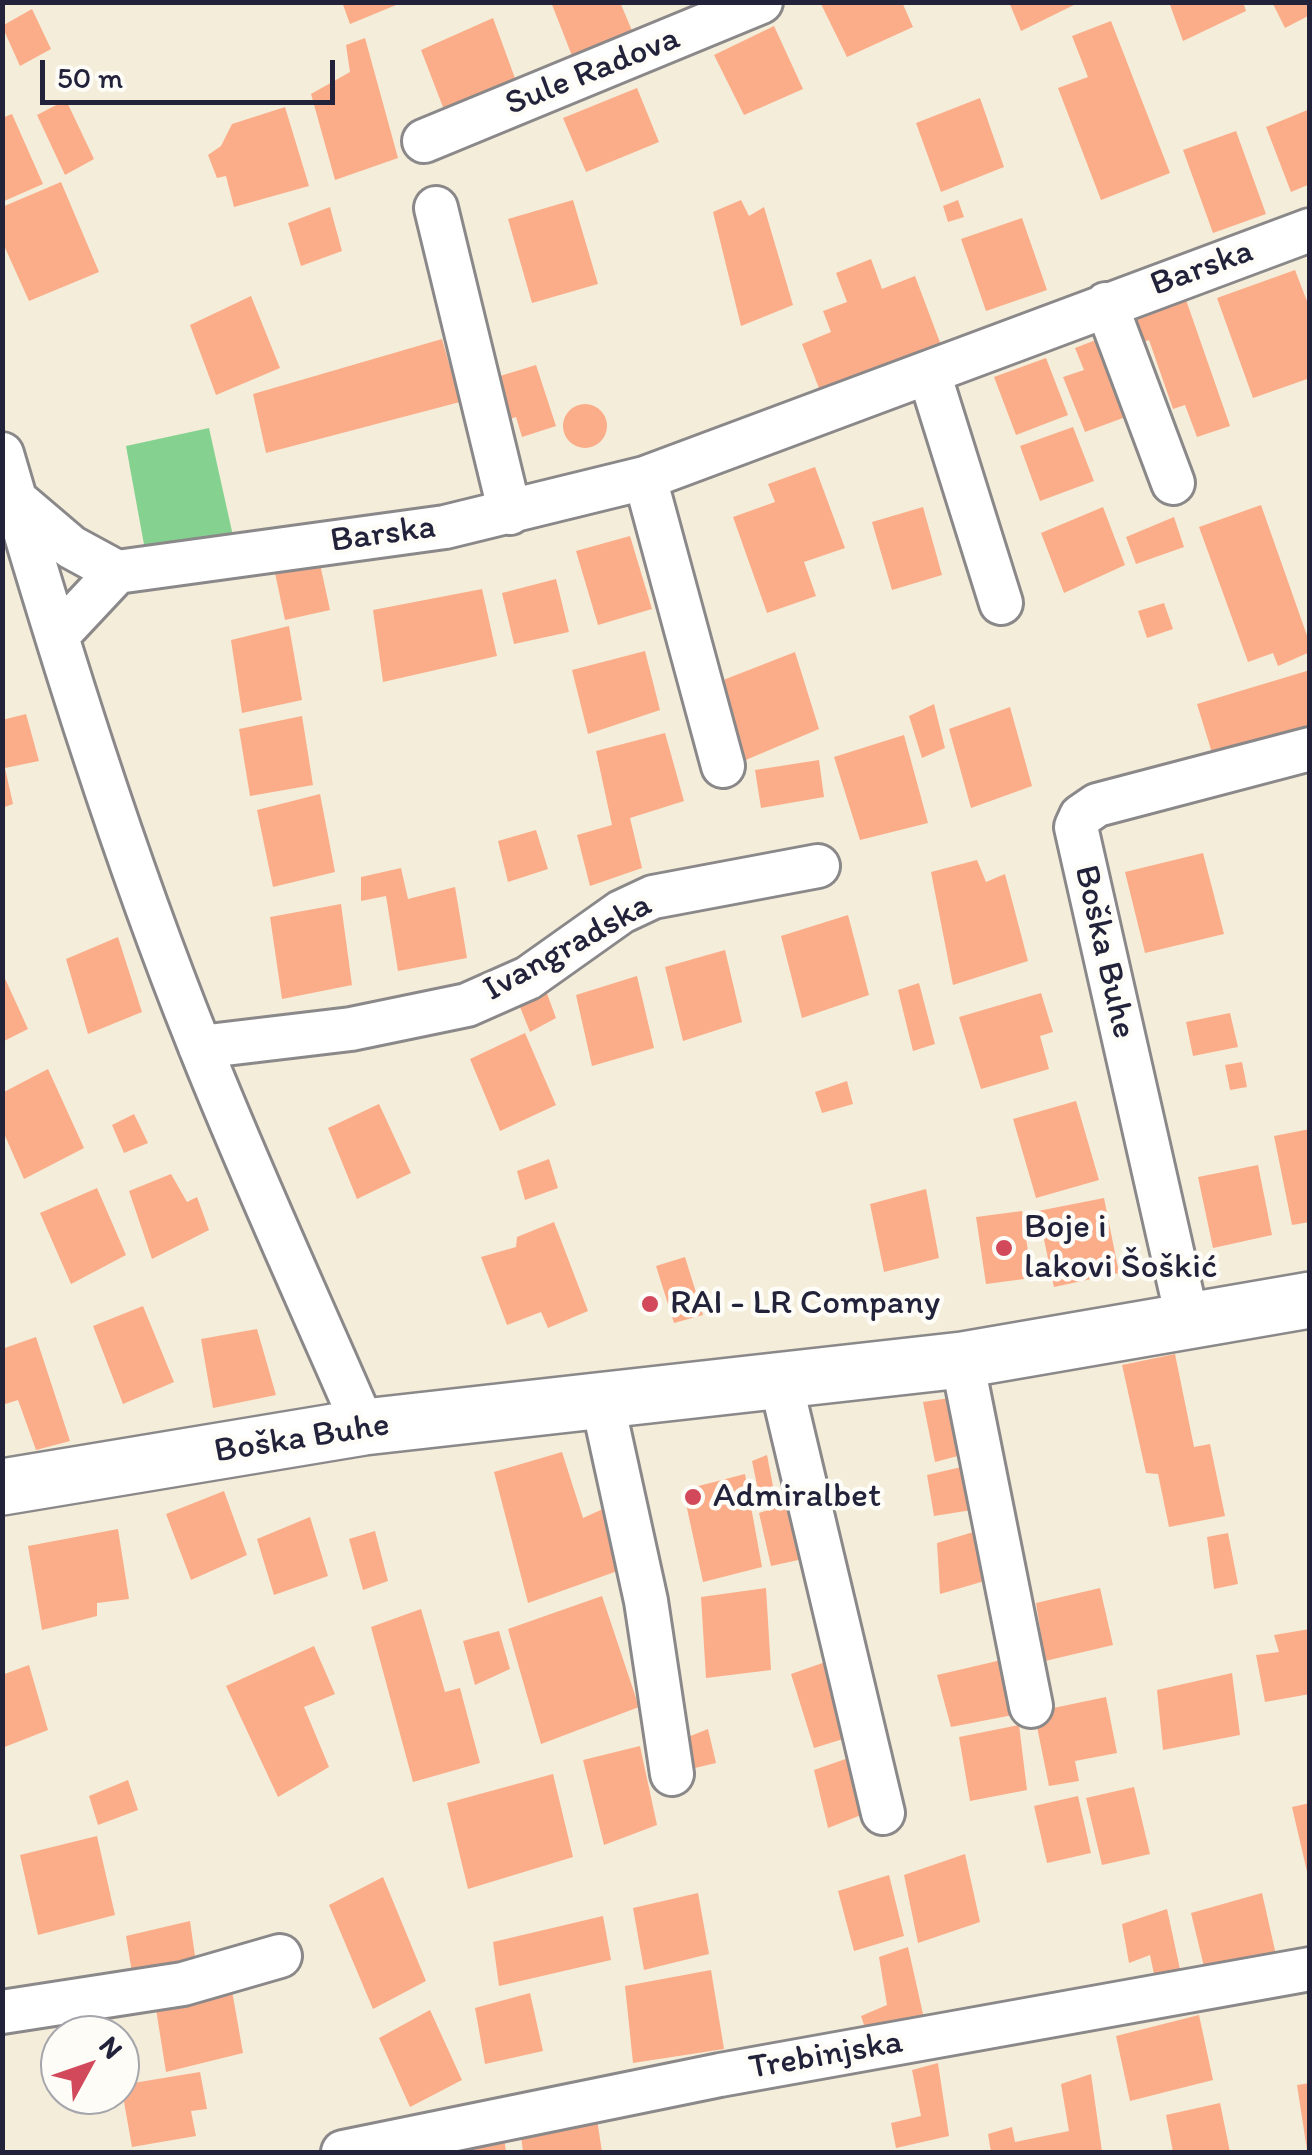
<!DOCTYPE html>
<html>
<head>
<meta charset="utf-8">
<style>
  body { margin:0 }
  #map { position:relative; width:1312px; height:2155px; overflow:hidden; background:#f4edda; font-family:Itim,sans-serif }
  canvas { display:block }
  .frame { position:absolute; inset:0; border:5px solid #22223b; pointer-events:none }
  .north { position:absolute; left:40px; top:2015px; width:100px; height:100px; box-sizing:border-box; background:#fdfcf7; border:2px solid #a5a5ac; border-radius:50%; rotate:50deg; font-size:28px; font-weight:700; line-height:40px; text-align:center; color:#22223b }
  .north::after { content:''; display:block; margin:auto; width:35px; height:45px; background:#d1495b; clip-path:polygon(50% 0,100% 100%,50% 72%,0 100%) }
  .scale { position:absolute; left:40px; top:60px; width:295px; height:45px; box-sizing:border-box; border:5px solid #22223b; border-top:0; padding-left:12px; font-size:30px; line-height:35px; white-space:nowrap; color:#22223b; -webkit-text-stroke:8px #fdfcf7; paint-order:stroke }
</style>
</head>
<body>
<div id="map">
<canvas width="1312" height="2155"></canvas>
<div class="frame"></div>
<div class="north">N</div>
<div class="scale">50 m</div>
</div>
<script>
const g = document.querySelector('canvas').getContext('2d');
g.lineJoin = 'round';
function fill(path, color) {
  g.fillStyle = color;
  g.fill(path, 'evenodd');
}
function trace(path, color, width, dash) {
  g.strokeStyle = color;
  g.lineWidth = width;
  g.lineCap = dash ? 'butt' : 'round';
  g.setLineDash(dash || []);
  g.stroke(path);
}
function write(font, color, halo, rows, align = 'center') {
  g.font = font + ' Itim,sans-serif';
  g.lineWidth = 9;
  g.setLineDash([]);
  g.textBaseline = 'middle';
  g.strokeStyle = halo;
  g.fillStyle = color;
  for (const [text, x, y, turn = 0] of rows) {
    g.save();
    g.translate(x, y);
    g.rotate((+turn || 0) * Math.PI / 180);
    g.textAlign = isNaN(turn) ? turn : align;
    if (halo) g.strokeText(text, 0, 0);
    g.fillText(text, 0, 0);
    g.restore();
  }
}
fill(new Path2D(`
  M209 428 233 536 145 550 126 446Z`), '#85d290');
fill(new Path2D(`
  M342 2H401V3L350 24Z
  M551 2H620L633 33 574 61Z
  M820 2H902L913 27 847 57Z
  M1009 2H1080L1021 31Z
  M1169 2H1243L1246 11 1183 41Z
  M1272 2H1310V15L1285 28Z
  M32 9 51 49 20 66 2 26Z
  M493 18 516 81 446 115 421 50Z
  M1111 21 1170 173 1101 200 1058 88 1088 77 1072 36Z
  M774 26 803 89 744 115 714 55Z
  M365 38 398 158 335 180 311 94 350 72 346 45Z
  M637 88 659 142 586 172 563 118Z
  M980 98 1004 167 941 192 916 123Z
  M66 100 94 159 65 175 37 115Z
  M285 107 309 186 234 207 226 176 217 178 208 155 221 146 232 124Z
  M1310 109V184L1291 192 1266 127Z
  M12 114 43 184 2 202V118Z
  M1236 131 1266 214 1213 233 1183 150Z
  M61 182 99 272 29 301 2 241V207Z
  M573 200 598 284 532 303 508 219Z
  M741 200 749 216 764 207 793 305 741 326 713 212Z
  M958 200 964 217 948 222 943 206Z
  M330 207 342 251 301 266 288 223Z
  M1022 218 1047 290 986 311 961 239Z
  M871 259 882 289 915 276 941 345 820 391 802 344 831 332 823 311 847 302 836 273Z
  M1295 270 1310 309V378L1253 398 1217 298Z
  M251 296 280 368 216 395 190 325Z
  M1185 297 1230 426 1197 437 1185 405 1173 409 1149 340 1137 344 1128 318Z
  M1101 338 1131 415 1085 432 1063 377 1084 370 1075 348Z
  M442 339 460 402 266 453 253 394Z
  M1046 358 1068 415 1016 435 994 377Z
  M536 365 556 426 522 437 516 417 501 422 487 380Z
  M563 426a22 22 0 1 1 44 0a22 22 0 1 1-44 0Z
  M1073 427 1094 481 1040 501 1020 446Z
  M815 467 845 548 804 562 816 596 767 613 733 517 775 502 768 484Z
  M1261 505 1310 644V652L1278 666 1273 653 1248 662 1199 527Z
  M923 507 942 575 892 590 872 522Z
  M1103 507 1125 565 1064 593 1041 533Z
  M1174 517 1184 547 1136 564 1126 537Z
  M630 536 652 609 598 625 576 551Z
  M320 564 330 610 285 620 275 573Z
  M556 579 569 632 514 644 502 593Z
  M482 589 497 656 383 682 373 610Z
  M1164 603 1173 629 1147 638 1138 611Z
  M289 626 302 700 242 713 231 640Z
  M645 651 660 710 588 734 572 670Z
  M795 652 819 729 741 762 713 684Z
  M1310 670V740L1216 766 1197 704Z
  M934 704 945 748 922 758 909 716Z
  M1010 707 1032 786 971 808 949 729Z
  M26 714 39 761 5 768 13 804 2 808V720Z
  M302 716 313 785 250 796 239 729Z
  M665 733 684 801 630 818 642 868 590 886 577 835 612 825 596 751Z
  M904 735 928 823 860 840 834 757Z
  M819 760 824 797 761 808 755 770Z
  M320 794 335 872 273 887 257 810Z
  M536 830 548 869 508 882 498 841Z
  M1203 853 1224 934 1145 953 1125 872Z
  M977 860 986 882 1005 874 1028 961 953 985 931 872Z
  M401 868 408 899 455 887 467 958 398 971 386 896 361 901V877Z
  M341 904 352 985 282 999 270 917Z
  M848 915 869 995 802 1018 781 936Z
  M118 937 142 1012 88 1034 66 959Z
  M725 950 742 1022 683 1041 665 967Z
  M2 972 28 1029 2 1042Z
  M637 976 654 1048 592 1066 576 995Z
  M919 983 935 1044 913 1051 898 990Z
  M545 988 556 1018 530 1032 518 1002Z
  M1041 993 1053 1032 1040 1036 1049 1069 981 1089 959 1017Z
  M1230 1013 1238 1047 1193 1056 1186 1022Z
  M525 1033 556 1105 500 1131 470 1059Z
  M1242 1062 1247 1087 1230 1090 1225 1065Z
  M48 1069 84 1148 24 1179 2 1129V1093Z
  M847 1081 853 1104 822 1113 815 1092Z
  M1076 1101 1099 1180 1036 1198 1013 1119Z
  M379 1104 411 1173 357 1199 328 1128Z
  M134 1114 148 1143 124 1153 112 1125Z
  M1310 1129V1222L1292 1225 1274 1136Z
  M549 1159 558 1188 525 1200 517 1171Z
  M1258 1165 1272 1235 1213 1248 1198 1177Z
  M171 1174 187 1202 197 1197 209 1230 152 1259 129 1191Z
  M97 1188 126 1255 71 1284 40 1213Z
  M926 1189 939 1258 884 1272 870 1204Z
  M1104 1198 1119 1273 1054 1287 1038 1211Z
  M1022 1211 1032 1278 986 1284 976 1217Z
  M554 1222 588 1311 548 1328 541 1312 507 1325 481 1257 516 1247 517 1237Z
  M685 1257 703 1315 674 1323 656 1266Z
  M143 1306 174 1382 123 1404 93 1326Z
  M257 1329 276 1395 213 1408 201 1339Z
  M36 1337 70 1441 36 1450 18 1400 2 1405V1349Z
  M1175 1354 1194 1447 1210 1444 1225 1516 1169 1527 1158 1474 1146 1473 1122 1365Z
  M956 1397 969 1453 935 1462 923 1402Z
  M562 1452 583 1518 605 1508 623 1569 528 1603 494 1472Z
  M767 1455 773 1486 758 1490 752 1461Z
  M970 1465 978 1509 934 1516 927 1475Z
  M745 1474 762 1567 703 1582 683 1490Z
  M224 1491 247 1555 191 1580 166 1514Z
  M799 1500 812 1557 771 1566 759 1513Z
  M310 1517 328 1576 274 1595 257 1539Z
  M118 1529 129 1599 97 1603V1616L42 1630 28 1546Z
  M980 1530 988 1580 940 1594 937 1543Z
  M375 1531 388 1581 363 1590 349 1539Z
  M1228 1533 1238 1584 1214 1589 1207 1537Z
  M766 1588 771 1670 706 1678 701 1597Z
  M1100 1588 1113 1645 1045 1661 1036 1603Z
  M602 1596 639 1707 541 1744 508 1629Z
  M421 1609 445 1692 460 1688 480 1763 413 1782 371 1627Z
  M1310 1629V1694L1265 1702 1256 1655 1279 1652 1274 1635Z
  M499 1631 510 1669 475 1685 463 1641Z
  M314 1646 335 1694 304 1707 329 1767 278 1797 226 1686Z
  M1010 1658 1018 1714 951 1727 937 1675Z
  M834 1659 856 1735 814 1748 791 1674Z
  M29 1665 48 1730 2 1748V1675Z
  M1232 1673 1240 1735 1163 1750 1157 1690Z
  M1106 1697 1117 1753 1075 1761 1079 1781 1049 1786 1034 1712Z
  M1019 1725 1027 1790 970 1801 959 1737Z
  M708 1729 716 1763 695 1768 688 1737Z
  M640 1746 657 1825 604 1845 583 1760Z
  M857 1755 869 1812 828 1828 814 1770Z
  M553 1774 573 1857 468 1889 447 1803Z
  M128 1780 138 1810 98 1825 89 1796Z
  M1134 1787 1150 1854 1102 1865 1086 1798Z
  M1078 1796 1091 1853 1047 1863 1034 1806Z
  M1310 1803V1876H1308L1292 1807Z
  M97 1836 115 1915 38 1935 20 1855Z
  M965 1854 980 1922 918 1943 904 1875Z
  M889 1875 904 1936 854 1951 838 1891Z
  M383 1877 426 1981 373 2009 329 1905Z
  M698 1893 709 1954 644 1970 633 1908Z
  M1262 1893 1276 1955 1206 1975 1191 1913Z
  M1167 1909 1181 1974 1156 1984 1150 1955 1129 1963 1122 1924Z
  M603 1916 611 1960 499 1986 493 1942Z
  M190 1921 198 1977 135 1991 126 1936Z
  M908 1947 925 2023 868 2037 861 2016 887 2005 879 1957Z
  M711 1970 724 2049 633 2063 625 1986Z
  M231 1985 243 2053 166 2072 155 2003Z
  M530 1993 543 2051 485 2064 475 2008Z
  M430 2010 462 2080 410 2107 379 2038Z
  M1199 2015 1213 2080 1130 2101 1116 2036Z
  M938 2063 949 2136 896 2148 891 2123 921 2116 912 2070Z
  M200 2072 207 2109 191 2111 196 2136 132 2147 121 2085Z
  M1091 2074 1102 2152H991L988 2134 1012 2127 1015 2142 1069 2131 1061 2084Z
  M1310 2083V2150H1307L1297 2085Z
  M1220 2103 1230 2152H1173L1166 2115Z
  M596 2113 602 2152H523L520 2127Z
  M503 2129 506 2152H440Z`), '#fbad89');
const street = new Path2D(`
  M424 141 761 2
  M436 208 510 513
  M1106 304 1173 483
  M929 373 1001 603
  M2 454C60 652 122 852 199 1044 250 1173 309 1300 364 1427
  M645 478 723 766
  M17 501 71 547 117 572
  M57 636 117 572 445 527 645 478 1310 230
  M200 1047 351 1029 467 1005 528 978 621 912 653 897 818 866
  M1188 1322 1076 827 1081 816 1097 805 1310 749
  M962 1360 1031 1706
  M780 1379 883 1813
  M602 1400 646 1601 672 1774
  M2 2012 183 1984 280 1956
  M343 2152 720 2075 1310 1969`);
const secondary = new Path2D(`
  M2 1487 364 1427 962 1360 1310 1300`);
trace(street, '#8b888a', 48);
trace(secondary, '#8b888a', 60);
trace(street, '#fff', 42);
trace(secondary, '#fff', 55);
for (const [x, y, r, color] of [
  [1004,1248,10,"#d1495b"],
  [650,1304,10,"#d1495b"],
  [693,1497,10,"#d1495b"]
]) {
  const dot = new Path2D();
  dot.arc(x, y, r, 0, 2 * Math.PI);
  g.fillStyle = color;
  g.fill(dot);
  trace(dot, '#fdfcf7', 4);
}
write('35px', '#22223b', '#fdfcf7', [
  ["Sule Radova",593,72,-22],
  ["Barska",1202,269,-20],
  ["Barska",383,535,-8],
  ["Ivangradska",568,948,-29],
  ["Boška Buhe",1104,952,77],
  ["Boška Buhe",302,1439,-9],
  ["Trebinjska",826,2056,-10]
]);
write('35px', '#22223b', '#fdfcf7', [
  ["Boje i",1024,1228],
  ["lakovi Šoškić",1024,1268],
  ["RAI - LR Company",670,1304],
  ["Admiralbet",713,1497]
], 'left');
</script>
</body>
</html>
